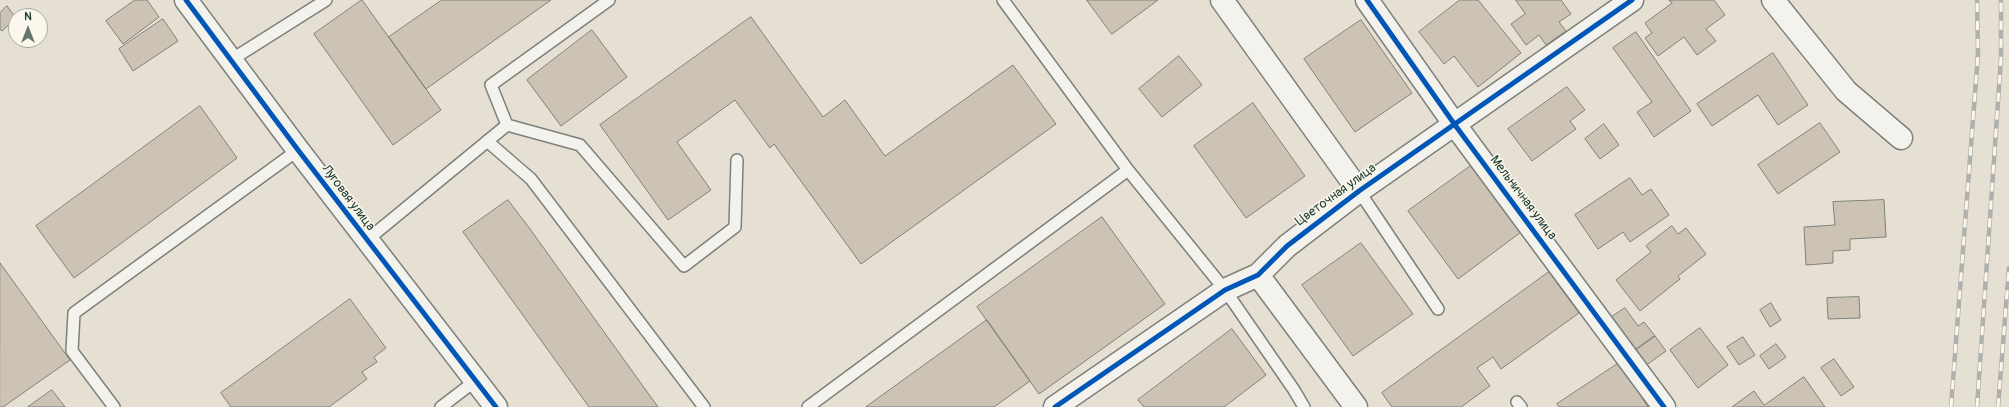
<!DOCTYPE html>
<html>
<head>
<meta charset="utf-8">
<style>
  body { margin:0 }
  #map { position:relative; width:2009px; height:407px; overflow:hidden; background:#e6e0d4; font-family:Pangolin,sans-serif }
  canvas { display:block }
  .north { position:absolute; left:8px; top:8px; width:40px; height:40px; box-sizing:border-box; background:#fbf7ec; border:1px solid #a3ada2; border-radius:50%; rotate:0deg; font-size:11px; font-weight:700; line-height:16px; text-align:center; color:#1f3d34 }
  .north::after { content:''; display:block; margin:auto; width:14px; height:18px; background:#65766c; clip-path:polygon(50% 0,100% 100%,50% 72%,0 100%) }
</style>
</head>
<body>
<div id="map">
<canvas width="2009" height="407"></canvas>
<div class="north">N</div>
</div>
<script>
const g = document.querySelector('canvas').getContext('2d');
g.lineJoin = 'round';
function fill(path, color) {
  g.fillStyle = color;
  g.fill(path, 'evenodd');
}
function trace(path, color, width, dash) {
  g.strokeStyle = color;
  g.lineWidth = width;
  g.lineCap = dash ? 'butt' : 'round';
  g.setLineDash(dash || []);
  g.stroke(path);
}
function write(font, color, halo, rows, align = 'center') {
  g.font = font + ' Pangolin,sans-serif';
  g.lineWidth = 3;
  g.setLineDash([]);
  g.textBaseline = 'middle';
  g.strokeStyle = halo;
  g.fillStyle = color;
  for (const [text, x, y, turn = 0] of rows) {
    g.save();
    g.translate(x, y);
    g.rotate((+turn || 0) * Math.PI / 180);
    g.textAlign = isNaN(turn) ? turn : align;
    if (halo) g.strokeText(text, 0, 0);
    g.fillText(text, 0, 0);
    g.restore();
  }
}
const building = new Path2D(`
  M135 0H147L159 17 123 44 106 21Z
  M362 0 441 110 393 145 314 34Z
  M442 0H551L426 89 389 37Z
  M1087 0H1158L1112 34Z
  M1460 0H1478L1521 53 1478 87 1454 56 1444 64 1419 32Z
  M1516 0H1561L1571 14 1559 22 1566 31 1546 45 1539 35 1526 45 1511 24 1525 14Z
  M1669 0H1714L1725 15 1706 29 1716 41 1697 55 1684 37 1658 56 1645 38 1652 33 1645 23 1672 3Z
  M7 6 16 18 2 31 0 29V13Z
  M751 17 823 117 845 100 885 156 1013 65 1056 124 861 264 774 144 770 148 735 100 677 142 711 190 668 220 600 125Z
  M163 19 178 41 133 71 119 49Z
  M1361 20 1412 93 1355 132 1304 59Z
  M592 30 627 77 561 126 527 80Z
  M1636 32 1691 111 1654 137 1637 112 1652 102 1613 48Z
  M1773 53 1808 105 1778 125 1758 95 1712 126 1697 104Z
  M1179 56 1202 85 1162 117 1139 89Z
  M1567 87 1585 110 1570 121 1576 129 1532 161 1508 129Z
  M1253 103 1305 176 1246 218 1194 146Z
  M200 106 237 158 74 278 36 226Z
  M1820 123 1840 152 1778 194 1758 165Z
  M1604 124 1619 145 1600 159 1585 139Z
  M1472 165 1521 232 1458 279 1408 211Z
  M1630 178 1642 195 1651 189 1669 215 1630 242 1623 232 1598 249 1575 215Z
  M508 200 530 229 658 407H589L463 232Z
  M1884 200 1886 237 1850 239V250L1833 251V263L1806 265 1804 227 1835 225 1833 202Z
  M1102 217 1165 304 1039 394 977 307Z
  M1672 226 1678 234 1686 228 1706 254 1678 276 1680 279 1640 311 1616 280 1651 252 1646 246Z
  M1361 243 1413 314 1353 356 1302 285Z
  M0 263 70 360 3 407H0Z
  M1549 272 1579 313 1501 369 1493 357 1477 368 1490 386 1461 407H1392L1382 393Z
  M1859 297 1860 318 1828 319 1827 298Z
  M350 299 386 348 374 357 377 362 362 372 367 379 329 407H231L221 393Z
  M1771 303 1781 320 1770 327 1760 310Z
  M1625 308 1638 326 1644 322 1655 336 1634 351 1610 318Z
  M987 320 1030 381 994 407H866Z
  M1700 328 1728 365 1698 388 1670 350Z
  M1232 329 1266 375 1224 407H1144L1138 400Z
  M1655 336 1666 351 1645 366 1634 351Z
  M1743 337 1755 355 1739 365 1727 347Z
  M1776 344 1786 357 1769 369 1760 356Z
  M1834 359 1854 387 1841 396 1821 368Z
  M1619 363 1648 407H1559L1557 404Z
  M1804 377 1825 407H1732L1754 391 1764 405Z
  M52 390 65 407H28Z`);
fill(building, '#ccc3b5');
trace(building, '#7e817a', 1);
const service = new Path2D(`
  M1003 0 1128 170
  M231 60 326 0
  M507 125 580 145 684 266 735 227 737 160
  M507 125 491 85 609 0
  M487 141 531 179 704 407
  M1359 191 1438 309
  M367 240 507 125
  M1517 402 1521 407
  M114 407 72 351 74 313 298 150
  M441 407 475 381
  M808 407 1128 170 1225 290 1294 390 1304 407`);
const minor = new Path2D(`
  M186 0 298 150 496 407
  M1222 0 1359 191
  M1367 0 1455 125 1664 407
  M1773 0 1846 91 1901 138
  M1258 275 1356 407
  M1055 407 1225 290 1258 275 1287 246 1359 191 1632 0`);
trace(service, '#7e817a', 14);
trace(minor, '#7e817a', 25);
trace(service, '#f4f2ed', 11);
trace(minor, '#f4f2ed', 22);
const rail = new Path2D(`
  M1951 407 1978 54 1977 0
  M1977 407 2001 58V0
  M1998 407 2009 268`);
trace(rail, '#b0b1ad', 4.5);
trace(rail, '#fbf7ec', 3, [9]);
trace(new Path2D(`
  M186 0 298 150 496 407
  M1367 0 1455 125 1664 407
  M1055 407 1225 290 1258 275 1287 246 1359 191 1632 0`), '#0057b8', 5);
write('13px', '#1f3d34', '#fbf7ec', [
  ["Цветочная улица",1336,195,-36],
  ["Луговая улица",348,198,53],
  ["Мельничная улица",1523,198,53]
]);
</script>
</body>
</html>
